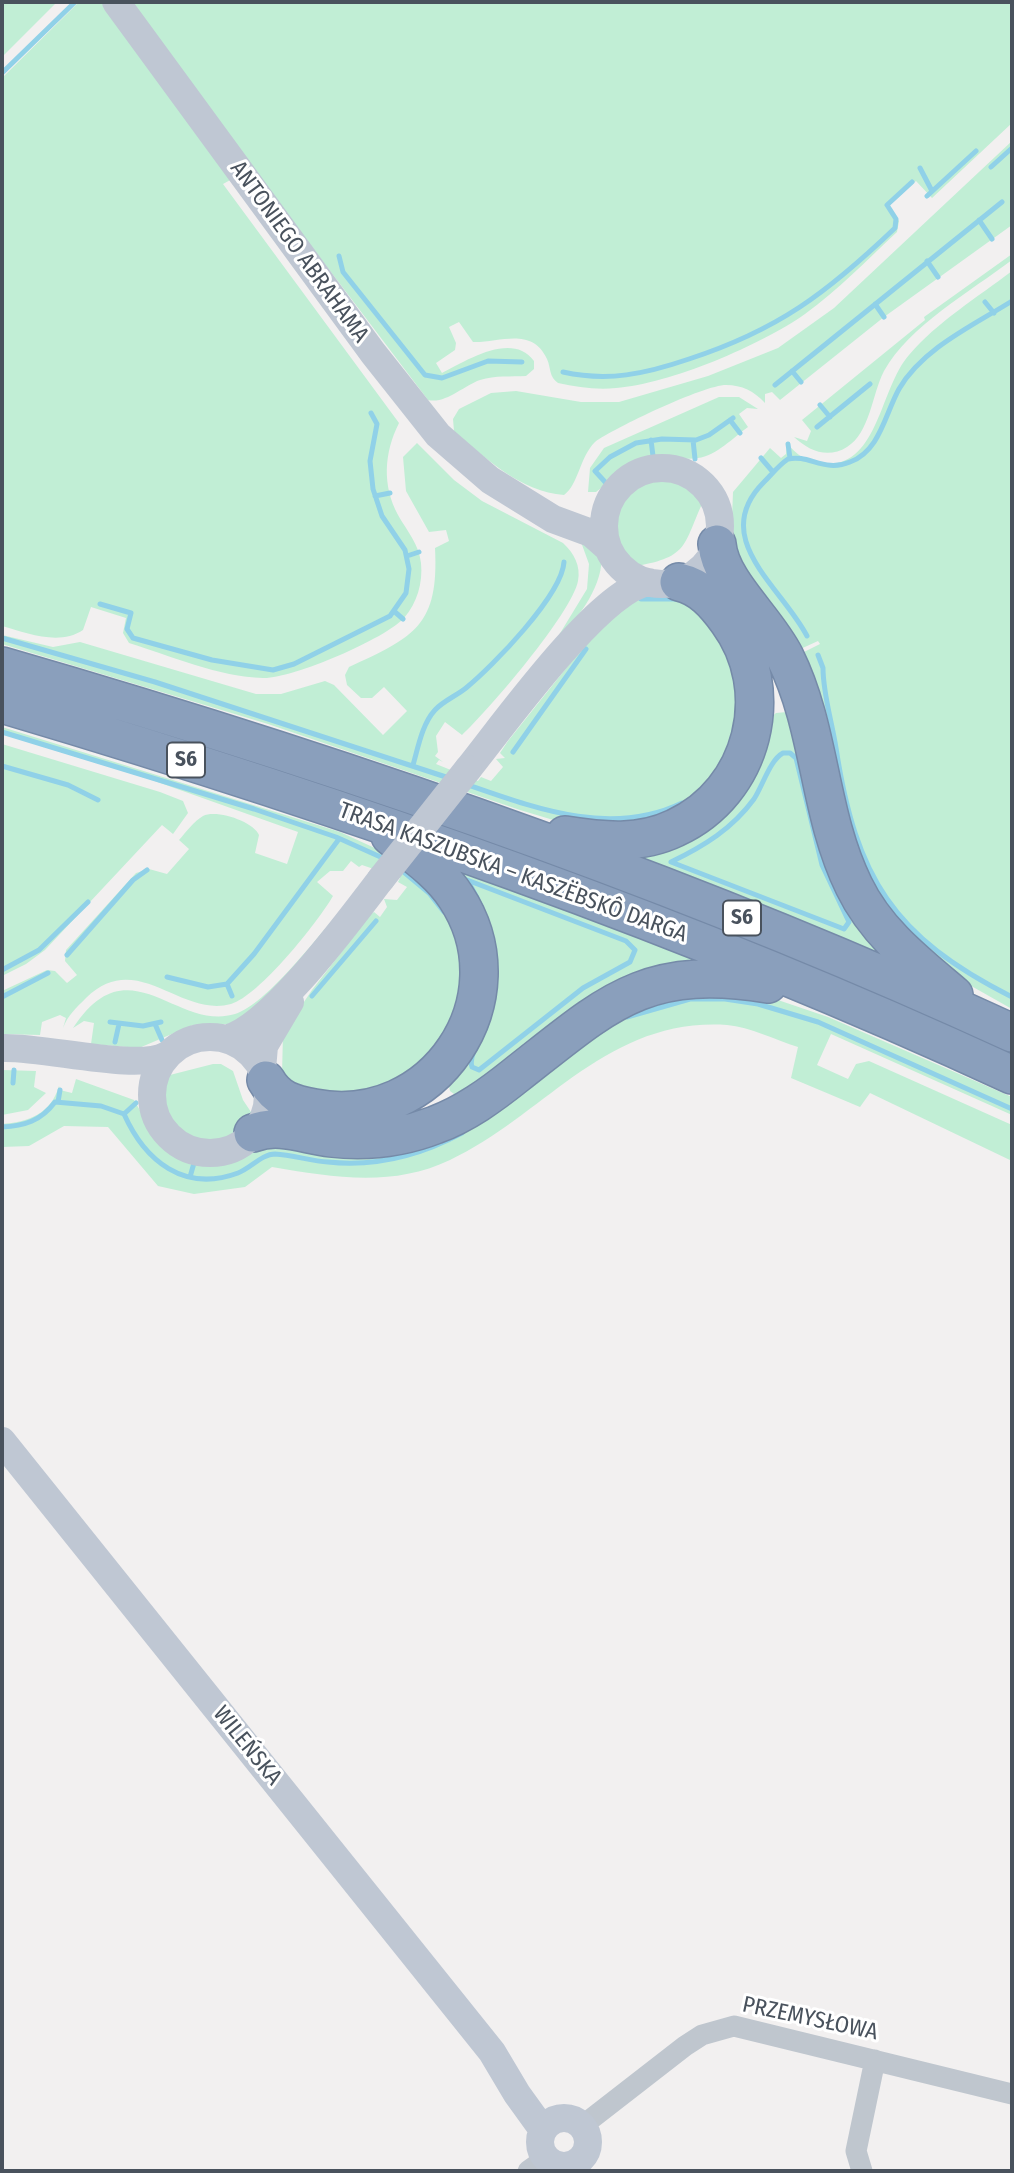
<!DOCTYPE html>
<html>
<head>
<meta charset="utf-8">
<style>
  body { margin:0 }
  #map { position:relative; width:1014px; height:2173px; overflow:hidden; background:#f2f0f0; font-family:"Fira Sans Condensed",sans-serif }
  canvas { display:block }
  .frame { position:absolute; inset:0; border:4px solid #49525d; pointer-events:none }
</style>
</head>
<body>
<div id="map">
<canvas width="1014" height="2173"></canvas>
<div class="frame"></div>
</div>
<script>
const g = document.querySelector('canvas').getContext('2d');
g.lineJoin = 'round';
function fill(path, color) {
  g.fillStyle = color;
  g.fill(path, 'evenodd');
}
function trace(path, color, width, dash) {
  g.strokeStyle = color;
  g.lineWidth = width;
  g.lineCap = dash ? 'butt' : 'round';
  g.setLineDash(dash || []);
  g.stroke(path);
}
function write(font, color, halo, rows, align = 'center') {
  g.font = font + ' "Fira Sans Condensed",sans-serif';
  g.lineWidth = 6;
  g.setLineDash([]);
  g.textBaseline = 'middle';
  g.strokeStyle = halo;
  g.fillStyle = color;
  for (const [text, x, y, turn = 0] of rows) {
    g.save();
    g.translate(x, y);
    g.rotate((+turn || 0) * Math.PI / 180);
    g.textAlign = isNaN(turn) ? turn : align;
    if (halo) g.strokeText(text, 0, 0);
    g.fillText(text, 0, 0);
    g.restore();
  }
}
fill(new Path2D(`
  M2 2H57L2 57Z
  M79 2H1012V123L932 198 916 181 889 206 899 221 897 232C867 260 838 290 805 314 761 345 670 384 616 388 596 390 577 387 558 383 549 377 551 368 547 359 532 326 499 343 473 342L459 322 449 327 456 343 455 350 436 363 442 373C466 361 512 331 534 361V369L526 376C510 377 496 375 480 380 463 386 446 404 428 400L252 168 223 184 399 423C384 453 382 485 398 515 407 531 419 544 421 563 423 583 417 603 404 618 385 639 292 679 263 678 219 677 171 656 129 643L123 633 126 618 91 607 83 630C59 646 27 633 2 626V78Z
  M1012 141V225L884 317 780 400 772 392 765 394V403C754 391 742 385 726 385 704 385 614 428 595 442 579 458 579 484 564 495 521 492 485 458 454 431L453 419 459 409 491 393 516 391 581 402H619L708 376 778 348 834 308Z
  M1012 254V260C971 291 909 326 884 371 872 394 870 433 847 447 828 459 809 451 794 437L807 441 811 431 802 420 925 320 924 317Z
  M1012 271V1009L950 974 872 892 798 655 820 644 818 641 796 651 734 565 731 544 733 492 770 448 781 458 786 454 787 443C796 455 808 462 823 464 879 468 879 389 909 355 937 322 978 297 1012 271Z
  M719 397H739L758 409 747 408 739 414 748 427C734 437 716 456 698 458 678 461 660 452 639 459 620 466 611 481 596 492H588L590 468 604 448Z
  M417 443 454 480 482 501 563 543C574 553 581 566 578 581 572 613 488 711 462 735L445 722 436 736 438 752 435 756 443 762 439 760 436 764 478 781 481 777 491 781 503 767 496 759 505 758 500 753 508 741 583 647 623 605 646 596 687 599 731 649 742 720 706 791 647 824 560 822 520 810 268 724 2 644V635L53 647 80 642 256 694H281L325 681 334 685 383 735 407 711 384 687 372 698H361L347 685 345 675 349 667C415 637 439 625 435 548L449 541 446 530 429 532 406 491 403 457Z
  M663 478 686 484 703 502C683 544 690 557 636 566 598 536 616 482 663 478Z
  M581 542 601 555C605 581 579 620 559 635L587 589 589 564Z
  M787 712 900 965 622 853 648 850 770 718 776 713Z
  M2 727 340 832 390 855 422 878 458 929 464 996 431 1059 365 1095 300 1092 282 1075 283 1033 312 990 371 914 374 912 380 917 387 907 384 899 397 900 407 887 398 882 400 878 362 865 359 867 351 861 343 871H330L317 882 333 896C318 922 259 996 231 1004 180 1018 137 948 86 998 76 1008 68 1015 63 1028L66 1018 60 1015 42 1022 40 1035 2 1034V991L47 970 55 971 67 983 77 975 65 961 66 950 136 873 149 869 167 874 189 849 179 840C186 832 194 821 203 816 217 809 254 822 259 835L255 853 287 864 298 832 149 779 2 734Z
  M2 744 160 792 183 801 188 813 173 834 162 825 45 950 26 964 2 976Z
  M443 864 714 966 458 1097 450 1091 448 1081 477 1037Z
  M341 910 284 981 252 1014 228 1024 193 1025 139 1048 91 1044 94 1023 84 1021 73 1028C129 942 176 1032 235 1014 267 1004 318 936 341 910Z
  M667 995 775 999 828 1017 1012 1097V1115L831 1034 817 1065 848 1079 856 1064 869 1061 1012 1125V1161L870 1093 860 1107 791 1078 798 1047C776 1040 750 1027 727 1025 607 1017 544 1116 450 1160 391 1188 332 1177 272 1167L245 1187 194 1194 158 1186 108 1127 64 1126 29 1146 2 1147V1124C28 1122 51 1114 59 1086L60 1090 72 1093 76 1079 134 1100 160 1145 177 1157 193 1163H227L261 1145 345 1152Z
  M213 1064H221L233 1071 243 1100 253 1115C249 1120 245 1127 240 1132 201 1166 150 1119 166 1076Z
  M2 1070 36 1071 34 1087 46 1093 28 1110 2 1115Z`), '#c1eed5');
trace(new Path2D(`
  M2 73 75 2
  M991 167 1012 148
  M920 168 932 191
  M927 196 976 151
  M979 220 992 239
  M339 256 343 272 425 375 442 378 488 361 522 362
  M927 261 938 277
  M985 302 994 313
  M875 304 884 317
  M792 371 801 382
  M563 372C608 382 645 374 689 359 778 330 827 293 895 228L896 219 887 205 912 182
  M775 385 1002 202
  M820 405 830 417
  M730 420 740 433
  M817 427 870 384
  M651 440 653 456
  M693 440 695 459
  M788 444 790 458
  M761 458 773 472
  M606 483 595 471 610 457 636 443 662 439 696 440 709 435 733 418
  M375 496 390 493
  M407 556 419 552
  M641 599H676
  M100 604 131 613 127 629 133 638 212 660 273 670 294 664 390 616 406 593 409 569 405 550 382 516 373 489 370 461 377 424 371 413
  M395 612 403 619
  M807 636C781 586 708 538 764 482 772 474 779 465 788 459 809 454 824 473 850 462 880 451 885 414 899 389 923 348 974 325 1012 301
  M2 638 155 682 449 778
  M818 655 823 668C823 694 832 722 836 748 856 878 893 937 1012 997
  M2 732 254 809 336 837 385 859
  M513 752 586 649
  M783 753H790L796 758 822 865 849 922 844 929 671 862C704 846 732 829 754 799 763 785 770 760 783 753Z
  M413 765C418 748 422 724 435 710 443 701 456 696 466 688 492 667 562 595 564 562
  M2 766 68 785 98 800
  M468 785C537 809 612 837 682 803
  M399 868 429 893 444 912
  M467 880 626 941 635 950 630 962 583 988 479 1070 472 1067C468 1055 482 1038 486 1027 503 977 495 924 467 880Z
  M67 955 133 880 147 870
  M2 970 39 950 88 902
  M167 977 208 987 227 984 254 954 339 839
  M227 984 232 996
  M312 996 376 921
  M2 997 48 973
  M627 1017 690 999H725L758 1004 818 1022 1012 1109
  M110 1022 143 1026 161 1022
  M155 1024 162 1040
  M115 1042 119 1024
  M13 1083 14 1070
  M58 1102 60 1090
  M124 1114 136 1103
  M2 1127C24 1126 41 1121 55 1102L101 1106 124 1114C145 1161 184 1193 238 1173 251 1168 262 1154 275 1154 293 1155 311 1161 328 1162 375 1167 421 1155 462 1133
  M190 1177 194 1163`), '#90d1e8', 5);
const highway = new Path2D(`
  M717 544C720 582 767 620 785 657 821 729 818 813 854 886 876 932 916 963 954 995
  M2 666C345 765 687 883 1012 1033
  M2 704C346 806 686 924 1012 1075
  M565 835C603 841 640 845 675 828 754 792 779 690 728 621 715 603 701 587 679 582
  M266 1080C277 1100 293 1104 314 1108 434 1131 523 998 456 897 440 872 413 854 390 836
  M253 1133C279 1123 305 1135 331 1138 367 1142 402 1138 435 1125 465 1114 491 1095 516 1075 608 1003 644 964 768 984`);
trace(highway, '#758aa8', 40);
trace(new Path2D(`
  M582 2126 685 2046 702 2035 734 2026 1012 2094
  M528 2171 546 2158
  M862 2171 856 2151 875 2060`), '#bfc6ce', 21);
trace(new Path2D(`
  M116 2 373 353 438 435 490 480 553 519 591 533 608 548
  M604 526a58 58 0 1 1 116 0a58 58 0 1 1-116 0Z
  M468 769C502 727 599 590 649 582
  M152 1095a58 58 0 1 1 116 0a58 58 0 1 1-116 0Z
  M226 1039C272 1027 350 919 381 879
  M2 1048C43 1046 138 1072 167 1055
  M262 1069 264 1046 290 1002
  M2 1441 492 2052 517 2094 543 2130
  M540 2142a24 24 0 1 1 48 0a24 24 0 1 1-48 0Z`), '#bfc7d3', 28);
trace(highway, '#8a9fbc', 37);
trace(new Path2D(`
  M381 879 468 769`), '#bfc7d3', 28);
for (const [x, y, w] of [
  [186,760,38],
  [742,918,38]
]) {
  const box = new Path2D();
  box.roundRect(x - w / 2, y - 17.5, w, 35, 5);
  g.fillStyle = '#fff';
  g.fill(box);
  trace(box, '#49525d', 2);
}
write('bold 21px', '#49525d', null, [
  ["S6",186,760],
  ["S6",742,918]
]);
write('23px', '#49525d', '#fff', [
  ["ANTONIEGO ABRAHAMA",299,252,54],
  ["TRASA KASZUBSKA – KASZËBSKÔ DARGA",513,873,20],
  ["WILEŃSKA",247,1746,51],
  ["PRZEMYSŁOWA",810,2019,12]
]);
</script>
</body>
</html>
